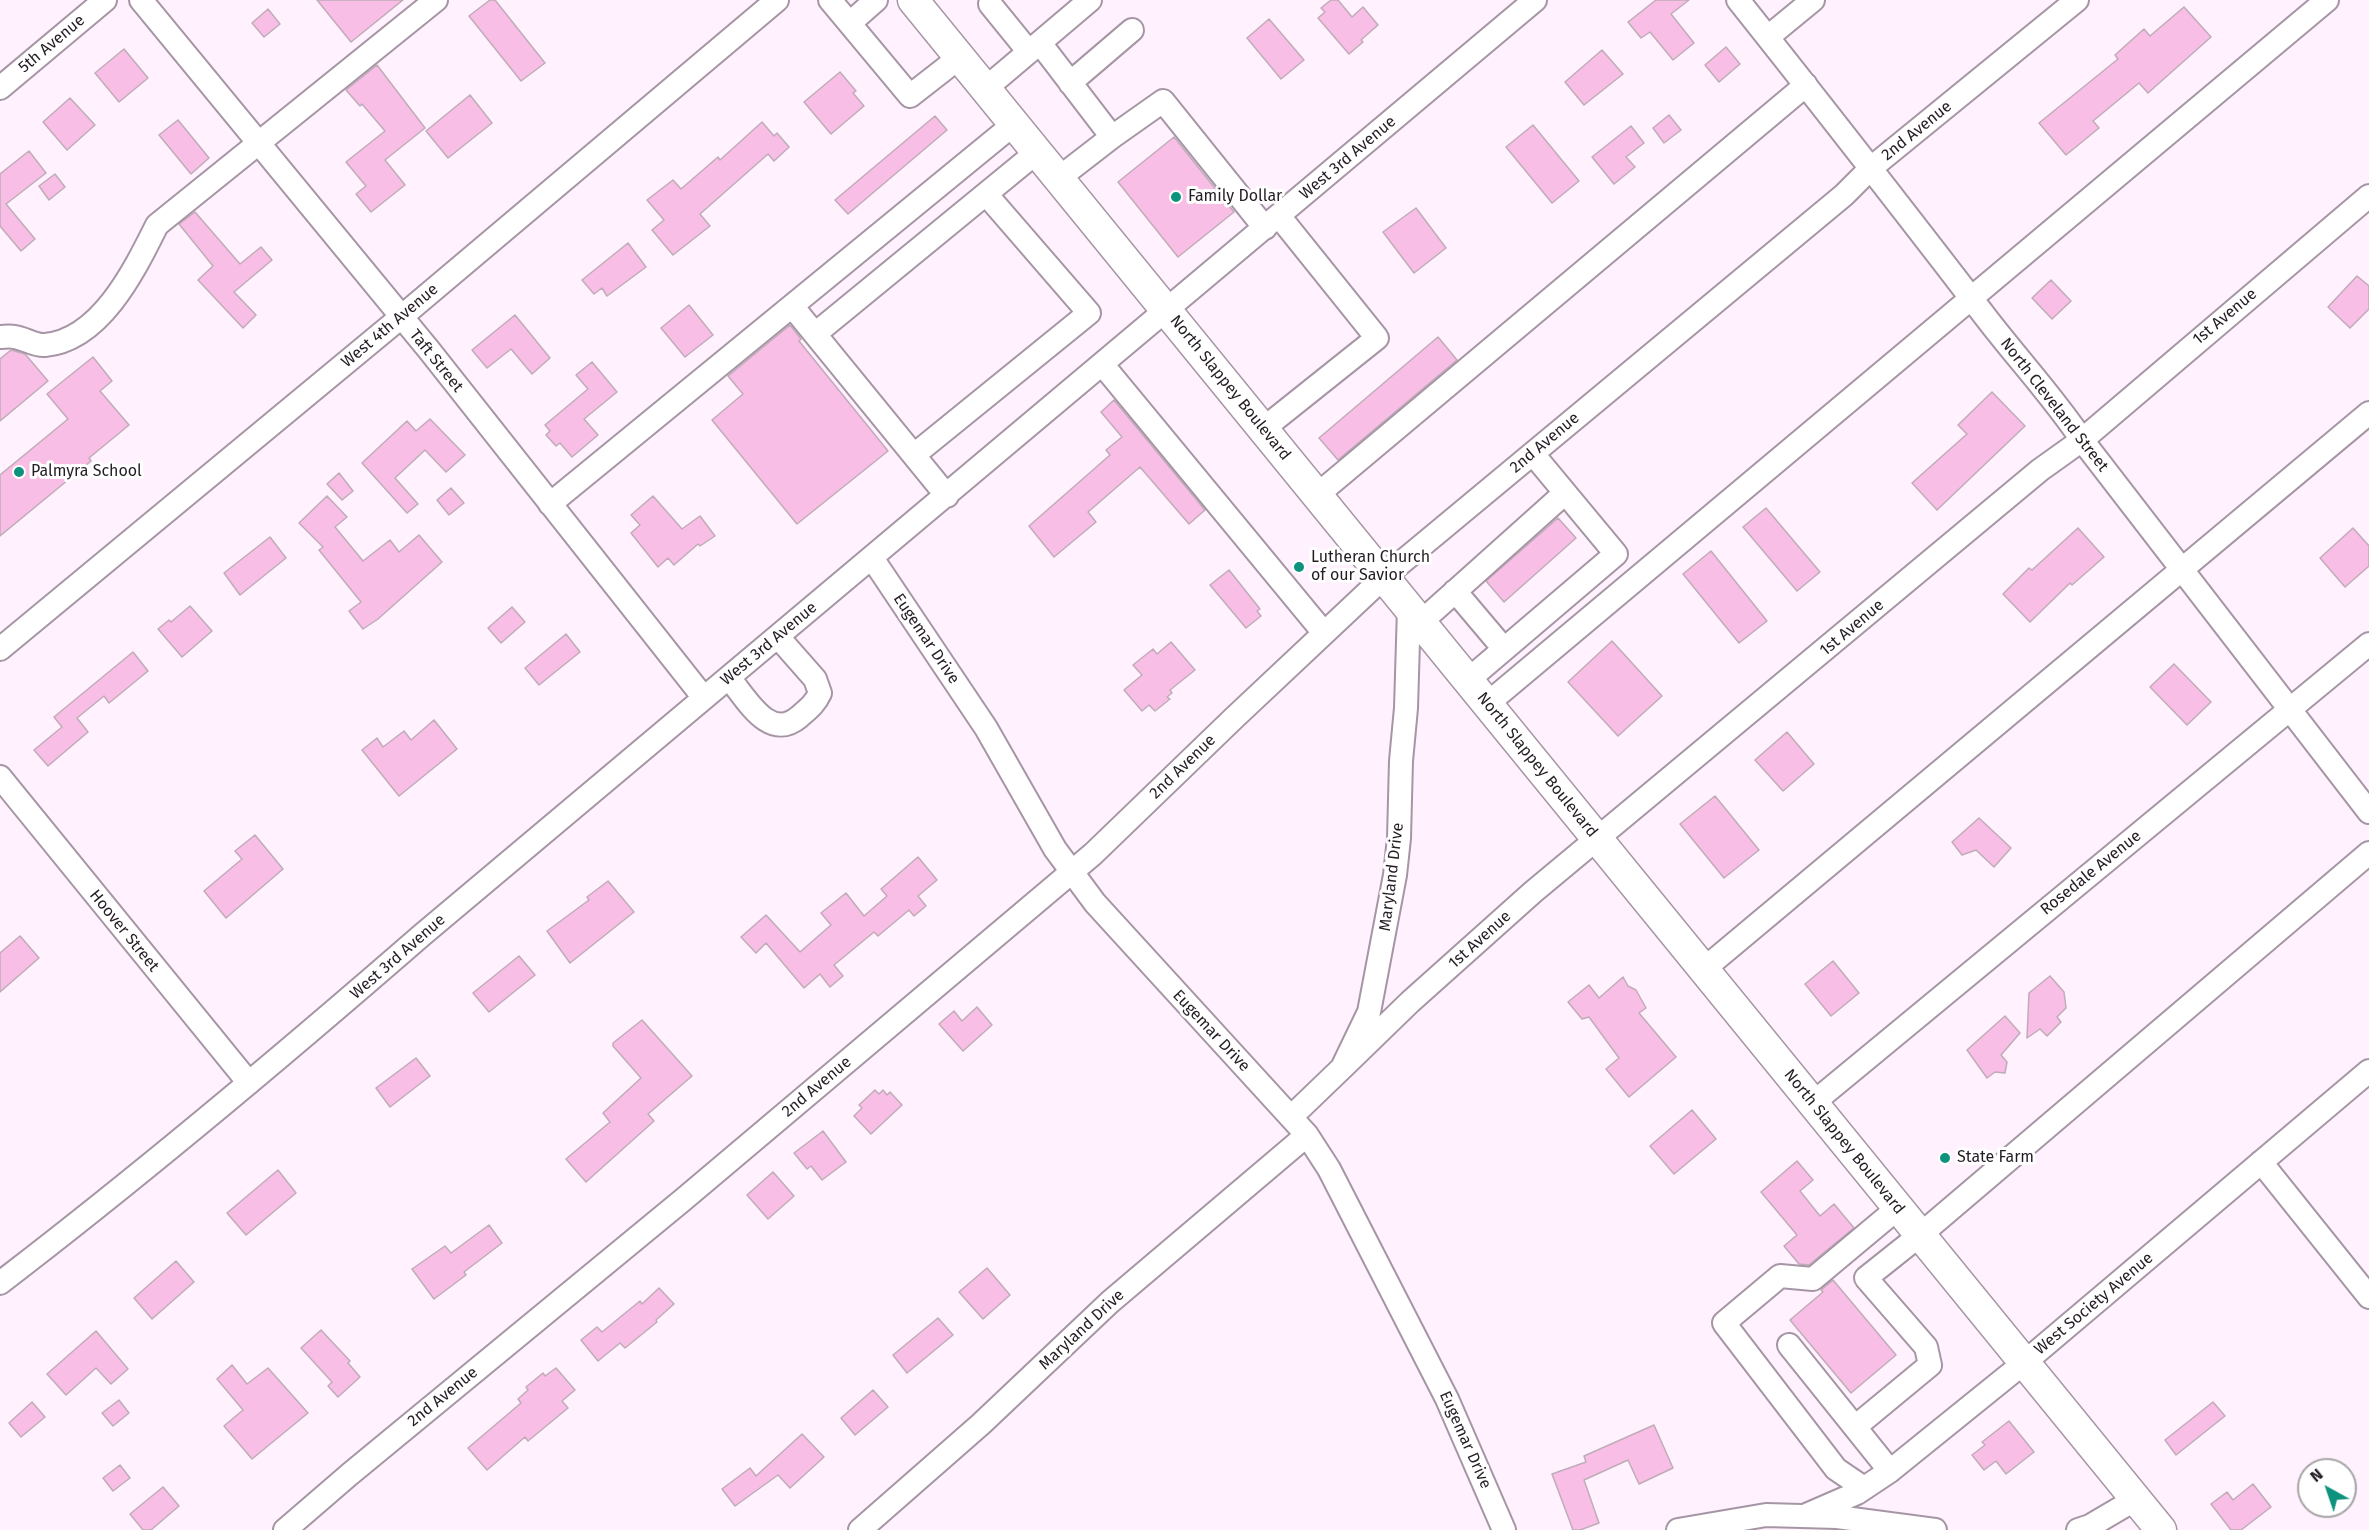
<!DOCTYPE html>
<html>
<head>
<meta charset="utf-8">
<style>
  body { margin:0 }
  #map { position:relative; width:2369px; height:1530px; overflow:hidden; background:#fff1fe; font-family:"Fira Sans",sans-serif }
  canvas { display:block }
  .north { position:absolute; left:2297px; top:1458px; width:60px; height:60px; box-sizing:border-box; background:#fff; border:2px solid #a7a5a7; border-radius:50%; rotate:320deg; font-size:16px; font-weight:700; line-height:24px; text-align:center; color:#231d23 }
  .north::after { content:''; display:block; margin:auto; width:21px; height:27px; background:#0d937d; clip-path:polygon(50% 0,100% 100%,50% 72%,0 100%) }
</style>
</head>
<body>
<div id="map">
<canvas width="2369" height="1530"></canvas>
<div class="north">N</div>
</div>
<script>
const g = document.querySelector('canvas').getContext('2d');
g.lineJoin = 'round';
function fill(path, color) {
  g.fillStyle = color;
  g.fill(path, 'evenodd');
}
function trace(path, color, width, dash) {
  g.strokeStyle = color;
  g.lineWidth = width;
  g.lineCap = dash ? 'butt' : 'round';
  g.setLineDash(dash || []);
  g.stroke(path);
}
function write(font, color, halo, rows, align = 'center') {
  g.font = font + ' "Fira Sans",sans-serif';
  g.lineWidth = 6;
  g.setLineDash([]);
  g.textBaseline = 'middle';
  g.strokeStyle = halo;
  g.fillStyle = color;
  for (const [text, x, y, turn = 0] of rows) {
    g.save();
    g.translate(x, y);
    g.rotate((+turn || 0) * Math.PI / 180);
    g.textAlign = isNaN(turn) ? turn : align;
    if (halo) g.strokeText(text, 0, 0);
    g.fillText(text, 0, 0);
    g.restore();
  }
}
const building = new Path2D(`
  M317 0H403L351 42Z
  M490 0H495L545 63 521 81 469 16Z
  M1331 0H1338L1352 17 1363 7 1378 25 1361 40 1363 42 1349 54 1318 18 1325 12 1321 8Z
  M1656 0H1689L1671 14 1694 43 1673 60 1650 32 1641 38 1628 22Z
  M2184 7 2211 37 2148 93 2139 83 2093 121 2099 128 2066 155 2039 123 2118 59 2115 55 2144 29 2150 36Z
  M268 9 280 24 264 37 252 23Z
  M1269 19 1304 60 1281 79 1247 38Z
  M1726 47 1740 64 1719 82 1705 65Z
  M124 49 148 78 119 102 95 73Z
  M1602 50 1623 74 1584 105 1565 82Z
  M377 65 425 128 385 160 405 185 371 212 356 194 366 186 346 162 385 131 362 104 360 106 346 90Z
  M840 72 856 91 853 93 864 106 831 134 804 102Z
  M470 95 492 123 448 158 426 131Z
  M70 98 95 125 67 150 43 122Z
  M1669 115 1681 130 1664 143 1653 128Z
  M935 116 947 130 848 214 835 200Z
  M178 120 209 158 191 174 159 135Z
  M762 122 774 136 777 133 789 147 774 161 768 154 700 214 710 226 673 255 652 230 664 220 647 200 673 180 681 189 718 157 720 160Z
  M1533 125 1579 181 1552 203 1506 147Z
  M1631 126 1644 143 1626 157 1635 167 1614 184 1592 157Z
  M1174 137 1234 212 1178 257 1118 182Z
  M29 151 46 173 6 204 35 239 21 251 0 226V174Z
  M55 174 65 187 49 200 39 186Z
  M1416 208 1446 248 1414 273 1383 232Z
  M195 212 240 264 261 247 272 260 234 292 256 315 243 328 198 280 213 266 179 224Z
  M628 243 646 267 607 296 602 288 594 294 582 280Z
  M2357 276 2369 286V309L2350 328 2328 307Z
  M2051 280 2071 301 2052 319 2032 298Z
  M689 305 713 335 685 357 661 328Z
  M515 315 550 358 532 374 511 349 487 368 472 350Z
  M790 325 801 339 799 341 888 451 797 524 712 420 743 394 728 376Z
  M1438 337 1457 360 1338 460 1319 438Z
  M11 350 25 354 48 381 0 421V359Z
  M93 357 112 381 100 391 129 425 89 458 91 461 0 536V475L68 419 47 394Z
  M592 362 617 392 584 419 598 435 572 457 560 443 556 446 546 435 550 431 545 425 588 389 576 375Z
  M1992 392 2025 426 1937 510 1912 483 1967 434 1958 425Z
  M1114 400 1205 510 1189 524 1140 467 1088 512 1096 522 1054 557 1029 526 1110 455 1106 450 1122 437 1101 412Z
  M430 419 465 455 446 472 425 450 395 478 418 504 407 513 362 463 407 421 416 431Z
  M339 473 353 491 342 500 327 484Z
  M451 488 464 503 449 515 437 500Z
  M327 496 347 517 335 527 363 561 390 540 399 552 419 535 442 562 378 619 363 629 349 611 361 602 319 550 323 547 299 523Z
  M653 496 682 529 700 516 715 536 700 546 698 544 674 565 668 558 658 567 631 533 640 525 631 515Z
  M1766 508 1820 572 1797 591 1743 527Z
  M1558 518 1576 538 1504 602 1486 581Z
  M2078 528 2104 557 2072 585 2070 583 2030 622 2003 594 2029 568 2032 570Z
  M2353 528 2369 546V566L2345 587 2320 558Z
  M270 537 286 558 240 595 224 573Z
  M1711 551 1767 621 1739 643 1683 574Z
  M1229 570 1260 609 1257 611 1261 616 1246 628 1210 585Z
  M190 606 212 631 182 657 158 629 169 620 171 622Z
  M512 607 525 622 501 643 488 628Z
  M566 634 580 652 539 685 525 668Z
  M1612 641 1662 696 1618 736 1568 682Z
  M1171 642 1195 670 1170 690 1172 693 1167 697 1170 699 1155 711 1149 705 1142 711 1124 690 1142 675 1133 665 1153 649 1157 654Z
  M133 652 148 671 109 703 104 696 77 718 88 732 48 766 34 750 62 727 54 717Z
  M2174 664 2211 702 2187 725 2150 687Z
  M434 720 457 749 399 796 362 750 377 738 383 747 404 731 411 740Z
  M1787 732 1814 764 1783 791 1755 760Z
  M1715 796 1759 850 1724 878 1680 824Z
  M1979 818 2011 848 1994 867 1976 850 1962 855 1952 842Z
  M255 835 283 869 226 918 204 891 242 859 235 851Z
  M918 857 937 880 918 896 926 906 914 916 909 910 878 936 874 932 834 965 843 976 830 987 820 974 804 988 766 943 756 953 741 937 766 915 800 952 831 925 821 913 846 893 864 916 887 896 881 889Z
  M608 881 634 912 570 963 547 931 589 900 587 897Z
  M20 936 39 958 0 992V953Z
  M519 956 535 975 489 1012 473 993Z
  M1833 961 1859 993 1831 1016 1805 984Z
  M2050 976 2064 992 2066 1008 2057 1017 2061 1022 2047 1036 2040 1029 2027 1038 2029 993Z
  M1623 977 1628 986 1636 990 1646 1008 1639 1013 1676 1057 1629 1097 1606 1069 1619 1058 1589 1017 1582 1019 1568 1002 1589 985 1599 998Z
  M977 1007 992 1025 963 1051 939 1024 954 1011 962 1021Z
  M2005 1016 2020 1033 2001 1055 2007 1062 2005 1073 1995 1072 1987 1078 1967 1050Z
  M642 1020 692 1076 648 1114 654 1121 586 1182 566 1159 610 1122 603 1113 641 1078 613 1046V1043Z
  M416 1058 430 1076 390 1107 376 1088Z
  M875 1090 879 1094 883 1090 887 1095 890 1092 902 1105 871 1134 854 1116 862 1108 859 1105Z
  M1692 1110 1716 1139 1674 1174 1650 1146Z
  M823 1131 846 1162 822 1180 811 1166 807 1169 794 1153Z
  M1797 1161 1813 1180 1800 1191 1820 1216 1834 1204 1854 1228 1809 1265 1799 1264 1784 1246 1797 1235 1761 1192Z
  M278 1170 296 1193 246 1235 227 1213Z
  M773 1172 794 1196 768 1219 747 1195Z
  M489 1225 502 1243 464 1272 466 1275 434 1299 412 1269 445 1246 451 1253Z
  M176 1261 194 1282 152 1319 134 1298Z
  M987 1268 1010 1295 983 1319 959 1292Z
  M1833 1280 1896 1355 1851 1393 1790 1320 1823 1292 1821 1290Z
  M659 1288 674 1304 656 1320 657 1322 625 1348 620 1343 598 1361 581 1340 597 1327 602 1332 640 1301 642 1304Z
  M938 1318 953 1335 907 1373 893 1355Z
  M321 1330 350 1361 348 1363 360 1377 338 1397 328 1386 332 1382 301 1348Z
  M96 1331 128 1369 111 1384 96 1368 66 1395 47 1374Z
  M232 1365 247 1384 268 1368 308 1413 252 1459 224 1426 243 1410 217 1379Z
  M556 1368 575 1390 562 1401 568 1408 528 1441 525 1437 487 1470 468 1448 521 1403 518 1399 528 1390 526 1387 543 1373 545 1376Z
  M873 1390 888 1407 855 1435 841 1418Z
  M119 1400 129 1413 113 1426 102 1413Z
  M32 1402 45 1417 21 1437 9 1423Z
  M2213 1402 2225 1416 2176 1455 2165 1440Z
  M2009 1421 2034 1452 2006 1474 1996 1461 1984 1470 1972 1455 1985 1445 1982 1442Z
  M1654 1425 1673 1468 1639 1484 1628 1460 1584 1480 1599 1523 1580 1530H1573L1552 1474 1586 1462 1584 1456Z
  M802 1434 824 1457 790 1488 778 1475 735 1506 722 1489 750 1468 756 1476Z
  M120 1465 130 1478 113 1491 103 1478Z
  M2253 1484 2271 1507 2241 1530H2231L2211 1504 2227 1492 2233 1500Z
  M163 1487 179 1506 151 1530H143L130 1514Z`);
fill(building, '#f9bee5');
trace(building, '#c0acb8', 1.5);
const minor = new Path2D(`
  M141 0 429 350 704 698
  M830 0 910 96 960 57
  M1738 0C1820 103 1901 207 1981 311 2014 355 2052 395 2082 440L2369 812
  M990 4 1029 52
  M850 23 876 0
  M1768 37 1813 0
  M1040 43 1112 137 1059 178
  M1070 83 1132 30
  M0 88 105 0
  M985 89 1090 0
  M1112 137 1163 101 1265 228
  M792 306 947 496
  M815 334 1037 152
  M0 337C4 337 10 336 14 337 24 338 35 346 45 345 101 340 135 269 157 225L436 0
  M1102 364 1324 633
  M1263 429 1377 338 1279 216
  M914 455 1089 313 986 194
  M1317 495 1806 85
  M550 504 1014 124
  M872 558 986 728 1055 849 1095 903 1307 1135 1329 1169 1447 1399 1504 1530
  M1455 591 1504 649
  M1421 622 1565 493
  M0 649 400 318 777 0
  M729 678C747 699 769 742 799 717 808 709 815 704 820 693L815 679 778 637
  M1468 680 1616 554 1533 454
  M1487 704 2327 0
  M0 777 249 1083
  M1704 969 2369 413
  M1342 1068 1410 1002 1533 892 2040 470 2082 440 2369 196
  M1813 1103 2369 644
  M1291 1117 1342 1068 1369 1012 1395 875 1399 838 1401 761 1406 708 1409 608
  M2261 1162 2369 1297
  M0 1283C145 1172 284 1055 422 935L1535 0
  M1789 1345 1890 1471
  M1855 1427 1930 1365 1926 1347 1866 1278 1920 1235 2369 853
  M1864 1488 1836 1469 1724 1323 1780 1276 1813 1279 1898 1208
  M1804 1516 1857 1493 1890 1471 2025 1362 2369 1071
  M285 1530 350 1474 684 1199 1093 854 1234 718 1384 577 1844 195 1871 168 2077 0
  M860 1530 981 1424 1110 1302 1307 1135
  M1678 1530 1766 1515 1837 1517 1935 1530
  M2078 1530 2090 1526 2136 1499`);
const major = new Path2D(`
  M913 0 2161 1530`);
trace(minor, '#a696a5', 26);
trace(major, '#a696a5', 33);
trace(minor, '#fff', 22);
trace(major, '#fff', 30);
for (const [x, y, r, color] of [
  [1176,197,6,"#0d937d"],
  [19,472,6,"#0d937d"],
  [1299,567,6,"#0d937d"],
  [1945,1158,6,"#0d937d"]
]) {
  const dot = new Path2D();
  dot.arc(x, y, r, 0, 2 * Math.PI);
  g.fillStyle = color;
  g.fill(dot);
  trace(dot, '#fff', 2);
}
write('16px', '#231d23', '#fff', [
  ["5th Avenue",52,44,-40],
  ["2nd Avenue",1917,131,-39],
  ["West 3rd Avenue",1348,158,-40],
  ["1st Avenue",2225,317,-40],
  ["West 4th Avenue",390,326,-40],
  ["Taft Street",436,361,51],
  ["North Slappey Boulevard",1230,388,51],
  ["North Cleveland Street",2054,405,52],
  ["2nd Avenue",1545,443,-40],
  ["1st Avenue",1852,628,-40],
  ["Eugemar Drive",926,639,56],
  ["West 3rd Avenue",769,644,-40],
  ["North Slappey Boulevard",1537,765,51],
  ["2nd Avenue",1183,767,-44],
  ["Rosedale Avenue",2091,873,-39],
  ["Maryland Drive",1392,877,-83],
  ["Hoover Street",124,931,51],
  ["1st Avenue",1480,940,-42],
  ["West 3rd Avenue",398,957,-41],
  ["Eugemar Drive",1211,1031,47],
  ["2nd Avenue",817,1087,-40],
  ["North Slappey Boulevard",1844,1142,51],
  ["West Society Avenue",2094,1304,-40],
  ["Maryland Drive",1082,1330,-43],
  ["2nd Avenue",443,1397,-39],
  ["Eugemar Drive",1465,1440,66]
]);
write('16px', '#231d23', '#fff', [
  ["Family Dollar",1188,197],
  ["Palmyra School",31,472],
  ["Lutheran Church",1311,558],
  ["of our Savior",1311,576],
  ["State Farm",1957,1158]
], 'left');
</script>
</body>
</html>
